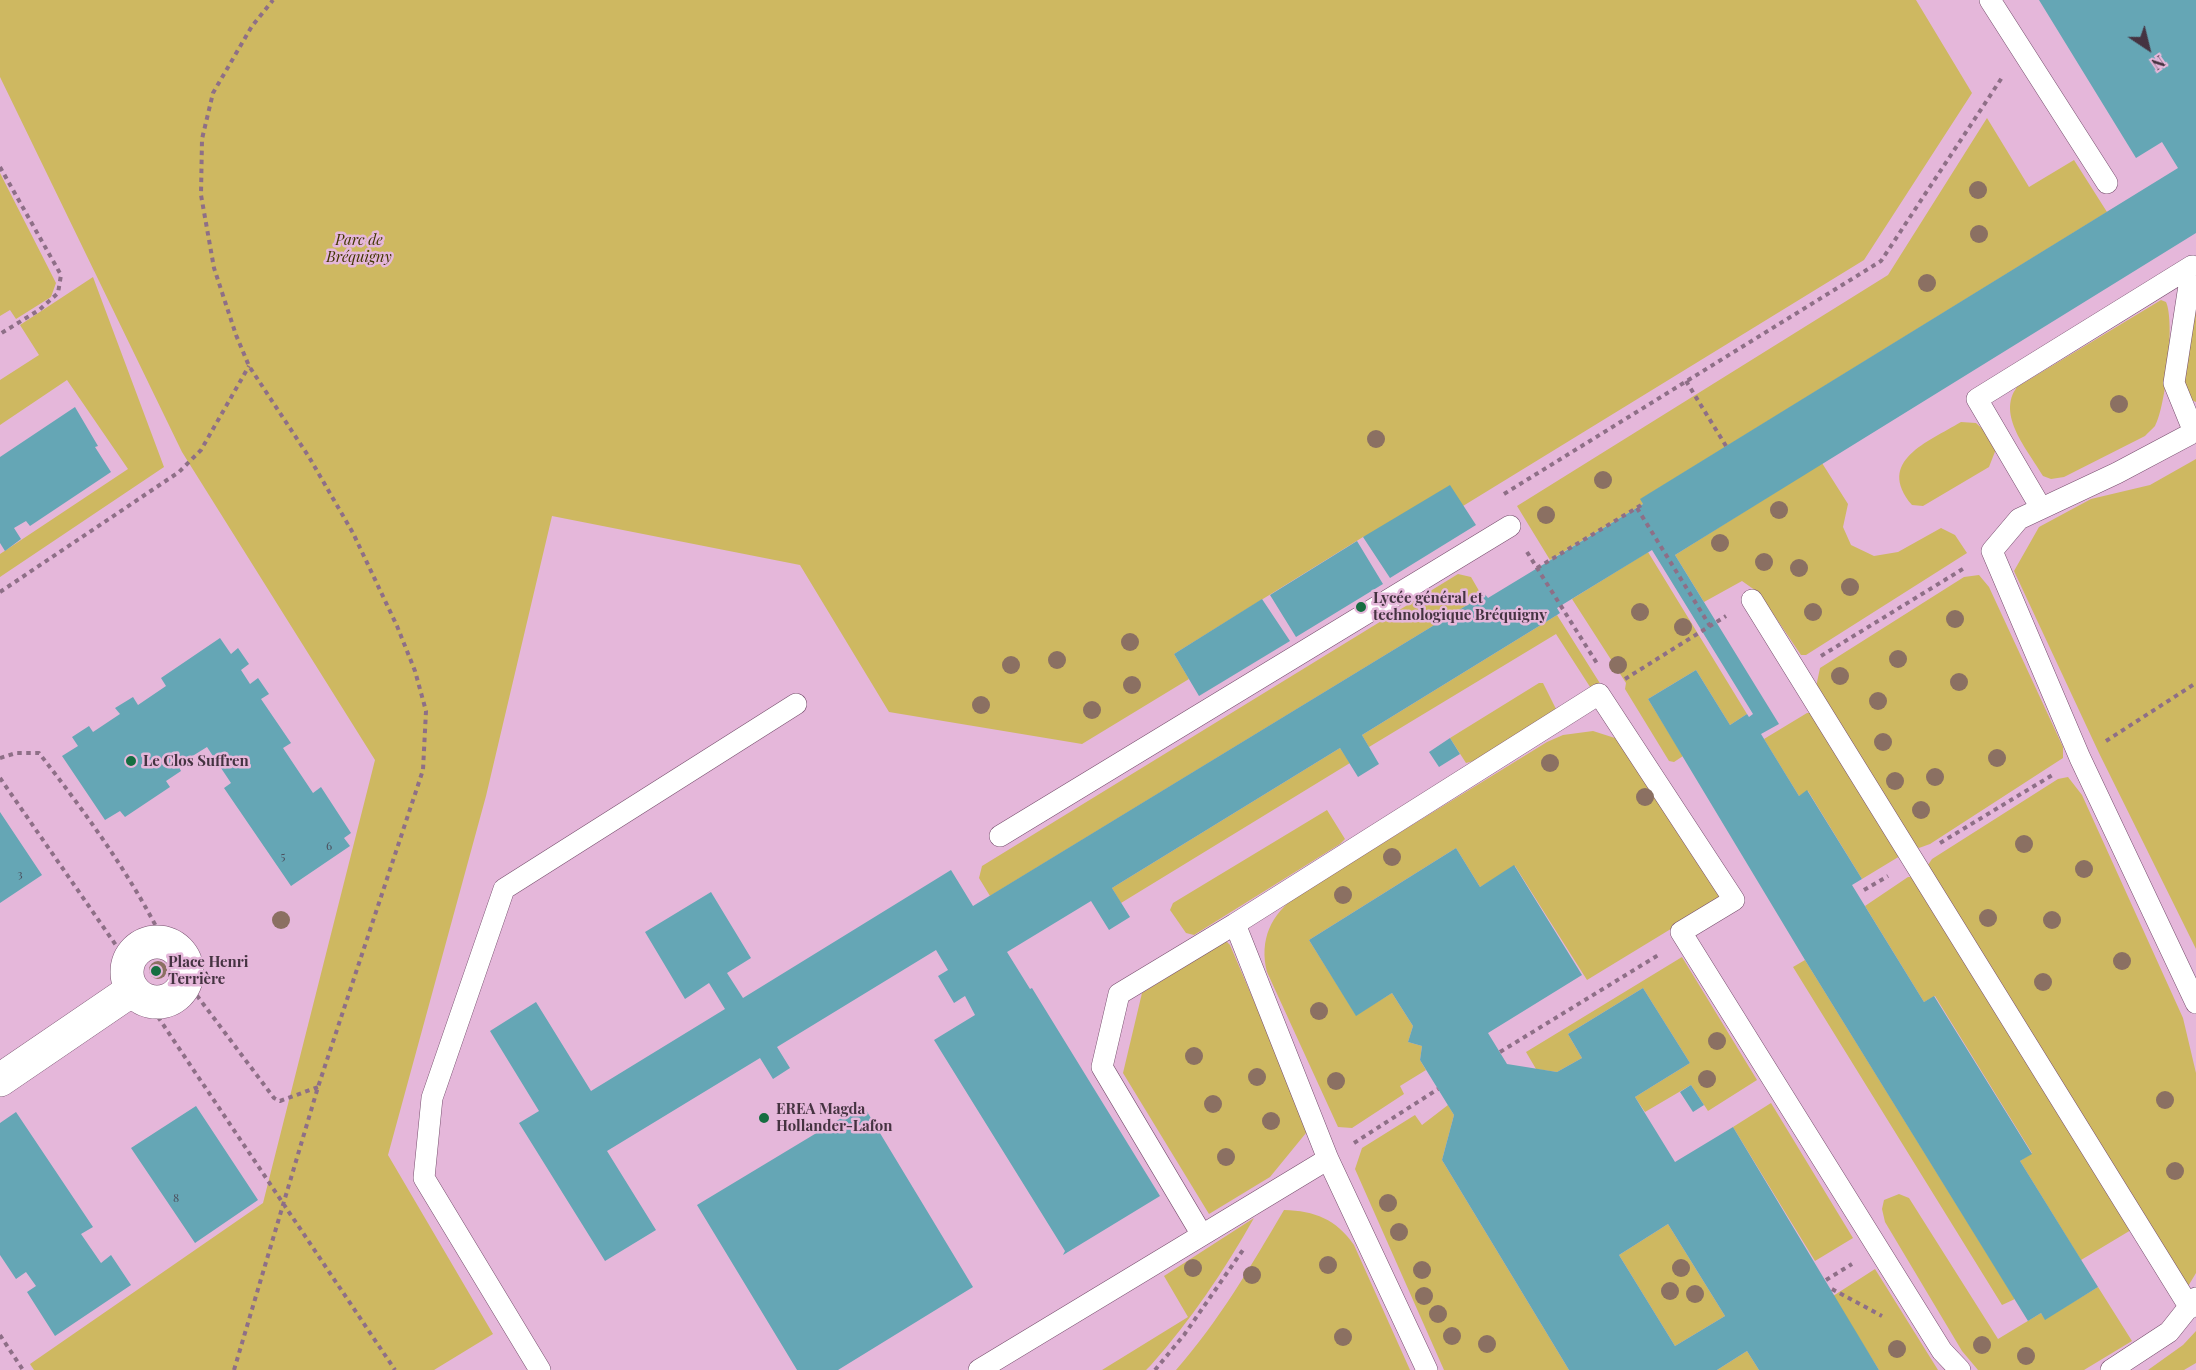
<!DOCTYPE html>
<html>
<head>
<meta charset="utf-8">
<style>
  body { margin:0 }
  #map { position:relative; width:2196px; height:1370px; overflow:hidden; background:#e5b7da; font-family:"Playfair Display",serif }
  canvas { display:block }
  .north { position:absolute; left:2118px; top:18px; width:60px; height:60px; -webkit-text-stroke:4px #e5b7da; paint-order:stroke; rotate:145deg; font-size:16px; font-weight:700; line-height:24px; text-align:center; color:#453341 }
  .north::after { content:''; display:block; margin:auto; width:21px; height:27px; background:#453341; clip-path:polygon(50% 0,100% 100%,50% 72%,0 100%) }
</style>
</head>
<body>
<div id="map">
<canvas width="2196" height="1370"></canvas>
<div class="north">N</div>
</div>
<script>
const g = document.querySelector('canvas').getContext('2d');
g.lineJoin = 'round';
function fill(path, color) {
  g.fillStyle = color;
  g.fill(path, 'evenodd');
}
function trace(path, color, width, dash) {
  g.strokeStyle = color;
  g.lineWidth = width;
  g.lineCap = dash ? 'butt' : 'round';
  g.setLineDash(dash || []);
  g.stroke(path);
}
function write(font, color, halo, rows, align = 'center') {
  g.font = font + ' "Playfair Display",serif';
  g.lineWidth = 5;
  g.setLineDash([]);
  g.textBaseline = 'middle';
  g.strokeStyle = halo;
  g.fillStyle = color;
  for (const [text, x, y, turn = 0] of rows) {
    g.save();
    g.translate(x, y);
    g.rotate((+turn || 0) * Math.PI / 180);
    g.textAlign = isNaN(turn) ? turn : align;
    if (halo) g.strokeText(text, 0, 0);
    g.fillText(text, 0, 0);
    g.restore();
  }
}
fill(new Path2D(`
  M0 0H1916L1972 93 1864 260 1463 506 1363 537 1174 654 1189 679 1082 744 889 712 800 565 552 516 486 796 388 1155 493 1334 434 1370H34L30 1364 263 1203 375 760 182 452 0 77Z
  M1987 118 2029 187 2074 160 2107 212 1641 499 1643 504 1550 560 1517 506 1888 275Z
  M0 173 56 283 51 297 16 319 10 310 0 316Z
  M93 277 164 467 0 577V554L128 469 67 380 0 425V380L39 355 20 325Z
  M2161 300 2166 302C2175 321 2166 407 2155 426 2152 429 2148 433 2145 436L2064 477 2051 479 2043 476C2028 450 1996 415 2017 387Z
  M2196 306V402L2189 399 2184 384Z
  M1961 422 1976 423 1989 435 1996 449 1989 467 1923 506 1912 505C1875 461 1928 442 1961 422Z
  M2196 459V949L2099 753 2014 571 2039 527 2091 499 2150 485Z
  M1822 463 1848 504 1843 527 1851 545 1874 556 1898 552 1941 528 1955 535 1967 553 1806 655H1801L1759 593 1742 581 1704 602 1675 555Z
  M1648 552 1747 714 1730 725 1696 670 1648 699 1683 756 1674 762 1669 761 1625 689 1626 683 1572 599Z
  M1458 574 1471 577 1482 596 990 896 979 878 982 866Z
  M1979 575 1989 587 2063 747V758L1930 844 1919 848 1912 843 1816 687 1820 668 1964 577Z
  M1557 615 1601 685 1592 690 1556 634 1369 747 1362 735Z
  M1539 683H1543L1557 711 1481 759 1466 763 1450 738Z
  M1807 713H1812L1900 856 1862 879 1808 791 1799 796 1764 739Z
  M1593 731 1618 739 1725 896 1587 980 1515 866 1480 887 1456 848 1309 940 1356 1015 1392 993 1413 1026 1408 1042 1422 1046 1420 1060 1426 1070 1400 1086 1404 1094 1352 1128 1338 1127 1267 972C1259 940 1271 914 1297 896L1547 742 1563 735Z
  M1340 748 1350 763 1121 903 1112 888Z
  M2068 777 2082 795 2183 1018 2196 1073V1273L2187 1288 1928 865 1932 859 2058 779Z
  M1327 810 1345 839 1340 844 1194 935 1186 933 1170 910 1173 903Z
  M1908 877H1915L2131 1230 2081 1260 2020 1161 2032 1153 1935 996 1924 1002 1865 906Z
  M1226 941 1230 945 1306 1123V1133L1270 1177 1209 1214 1123 1073 1142 993Z
  M1682 957 1757 1080 1708 1111 1691 1085 1645 1112 1635 1097 1690 1063 1643 988 1568 1034 1582 1058 1557 1072 1536 1069 1526 1052Z
  M1805 960 2015 1299 2002 1305 1793 967Z
  M1771 1103 1853 1238 1815 1261 1733 1127Z
  M1448 1105 1454 1115 1442 1160 1569 1370H1444L1355 1169 1362 1148 1415 1115 1422 1125Z
  M1899 1194 1909 1198 1998 1339 2041 1313 2045 1319 2098 1287 2132 1341 2084 1370H1978L1962 1351 1885 1222 1882 1209 1884 1200Z
  M1284 1210C1315 1211 1336 1219 1354 1245L1410 1370H1176C1219 1321 1251 1266 1284 1210Z
  M1254 1218C1224 1271 1191 1320 1151 1365L1146 1370H1102L1188 1317 1164 1276Z
  M1668 1224 1725 1316 1675 1346 1619 1255Z
  M1875 1269 1938 1370H1879L1833 1296Z
  M2196 1331V1363L2184 1370H2148L2183 1345Z
  M1747 1351 1759 1370H1717Z`), '#ceb861');
fill(new Path2D(`
  M2039 0H2196V233L1675 555 1779 724 1761 734 1799 796 1807 790 1862 879 1852 885 1924 1002 1934 996 2032 1154 2020 1161 2098 1287 2045 1320 2041 1313 2028 1321 1805 960 1648 699 1696 670 1730 725 1747 714 1749 717 1753 714 1652 550 1557 608 1560 613 1557 615 1362 735 1379 764 1358 777 1340 748 1112 888 1130 917 1109 930 1091 901 1007 952 1030 989 1032 988 1160 1196 1063 1255 1065 1251 934 1040 975 1015 965 996 954 1003 938 976 948 970 936 950 777 1047 790 1068 773 1079 760 1058 607 1151 656 1230 605 1261 519 1123 539 1111 490 1031 536 1002 591 1091 725 1009 709 983 685 999 645 932 711 892 751 958 727 973 743 998 951 870 973 906 1482 596 1483 592 1488 598 1643 504 1640 499 2178 168 2162 142 2136 158Z
  M75 407 98 446 95 447 111 472 30 526 26 521 14 528 21 539 5 551 0 543V457Z
  M1450 485 1476 525 1390 578 1363 537Z
  M1357 541 1383 584 1296 637 1270 595Z
  M1262 599 1290 641 1199 696 1174 654Z
  M220 638 231 654 238 648 249 664 241 670 250 684 258 678 269 694 261 699 291 743 283 748 313 793 321 787 351 833 344 838 350 846 291 886 224 788 231 783 207 747 178 765 181 771 166 781 170 787 125 817 120 811 105 820 62 756 78 746 72 737 89 726 93 732 120 714 115 708 133 697 138 705 166 686 161 678Z
  M1450 738 1460 754 1439 767 1429 752Z
  M0 812 42 875 0 903Z
  M1456 848 1480 887 1514 865 1582 975 1488 1033 1507 1064 1557 1072 1582 1058 1568 1034 1643 988 1690 1063 1635 1097 1675 1162 1733 1127 1879 1370H1759L1747 1351 1717 1370H1569L1442 1160 1454 1115 1420 1060 1422 1046 1408 1042 1413 1026 1392 993 1356 1016 1309 940ZM1668 1224 1725 1316 1675 1346 1619 1255Z
  M1691 1085 1704 1105 1693 1112 1680 1092Z
  M863 1105 973 1287 838 1370H797L697 1205Z
  M196 1106 258 1200 195 1243 131 1148Z
  M16 1112 93 1227 81 1234 101 1263 111 1255 131 1285 55 1336 27 1292 36 1286 26 1272 16 1279 0 1255V1123Z`), '#65a6b5');
const lane = new Path2D(`
  M1990 0 2107 183
  M2192 266 2174 383 2194 432
  M2196 431 2117 473 2019 519 1992 551 2080 758 2196 1003
  M2041 508 1977 399 2192 266
  M1752 600 2190 1308
  M1000 836 1510 526
  M1202 1235 1102 1067 1119 994 1235 924
  M540 1370 424 1178 432 1098 504 889 796 704
  M979 1370 1328 1159
  M1427 1370 1328 1159 1235 924 1599 694 1734 900 1681 932 1942 1351 1960 1370
  M2111 1370 2169 1332 2196 1298`);
const street = new Path2D(`
  M127 972a30 30 0 1 1 60 0a30 30 0 1 1-60 0Z
  M0 1080 132 990`);
trace(lane, '#764e6d', 22);
trace(street, '#764e6d', 34);
trace(new Path2D(`
  M0 167 61 275 58 293 39 310 0 334
  M1686 381 1726 446
  M1504 494 1881 261 2003 76
  M1637 508 1710 626
  M1527 552 1598 665
  M1537 568 1643 504
  M0 592 179 472 201 450 249 366
  M1821 656 1966 567
  M1625 679 1726 616
  M2106 741 2196 683
  M0 758 16 753H39C85 812 131 875 164 942
  M0 778 122 954
  M1940 843 2054 774
  M1864 890 1888 876
  M186 981 274 1098 280 1101 318 1087
  M158 1017 395 1370
  M1500 1052 1660 954
  M1354 1143 1438 1089
  M1826 1280 1852 1264
  M1832 1289 1882 1316
  M0 1335 23 1370
  M234 1370 318 1087 423 770 426 711 415 671 397 626 353 533 309 457 249 366 236 335 214 268 201 195 202 139 213 93 252 26 273 0
  M1155 1370 1184 1335 1245 1247`), '#8e6f87', 4, [4.5, 4.5]);
trace(lane, '#fff', 21);
trace(street, '#fff', 33);
g.fillStyle = '#8b7062';
for (const [x, y] of [
  [1978,190],
  [1979,234],
  [1927,283],
  [2119,404],
  [1376,439],
  [1603,480],
  [1779,510],
  [1546,515],
  [1720,543],
  [1764,562],
  [1799,568],
  [1850,587],
  [1640,612],
  [1813,612],
  [1955,619],
  [1683,627],
  [1130,642],
  [1898,659],
  [1057,660],
  [1011,665],
  [1618,665],
  [1840,676],
  [1959,682],
  [1132,685],
  [1878,701],
  [981,705],
  [1092,710],
  [1883,742],
  [1997,758],
  [1550,763],
  [1935,777],
  [1895,781],
  [1645,797],
  [1921,810],
  [2024,844],
  [1392,857],
  [2084,869],
  [1343,895],
  [1988,918],
  [281,920],
  [2052,920],
  [2122,961],
  [158,970],
  [2043,982],
  [1319,1011],
  [1717,1041],
  [1194,1056],
  [1257,1077],
  [1707,1079],
  [1336,1081],
  [2165,1100],
  [1213,1104],
  [1271,1121],
  [1226,1157],
  [2175,1171],
  [1388,1203],
  [1399,1232],
  [1328,1265],
  [1193,1268],
  [1681,1268],
  [1422,1270],
  [1252,1275],
  [1670,1291],
  [1695,1294],
  [1424,1296],
  [1438,1314],
  [1452,1336],
  [1343,1337],
  [1487,1344],
  [1982,1345],
  [1897,1349],
  [2026,1356]
]) {
  g.beginPath();
  g.arc(x, y, 9, 0, 2 * Math.PI);
  g.fill();
}
for (const [x, y, r, color] of [
  [1361,607,6,"#166e41"],
  [131,761,6,"#166e41"],
  [156,971,6,"#166e41"],
  [764,1118,6,"#166e41"]
]) {
  const dot = new Path2D();
  dot.arc(x, y, r, 0, 2 * Math.PI);
  g.fillStyle = color;
  g.fill(dot);
  trace(dot, '#e5b7da', 2);
}
write('12px', '#4d505e', null, [
  ["6",329,846],
  ["5",283,856],
  ["3",20,874],
  ["8",176,1198]
]);
write('italic 15px', '#413500', '#e5b7da', [
  ["Parc de",359,240],
  ["Bréquigny",359,257]
]);
write('bold 15px', '#453341', '#e5b7da', [
  ["Lycée général et",1373,598],
  ["technologique Bréquigny",1373,615],
  ["Le Clos Suffren",143,761],
  ["Place Henri",168,962],
  ["Terrière",168,979],
  ["EREA Magda",776,1109],
  ["Hollander-Lafon",776,1126]
], 'left');
</script>
</body>
</html>
